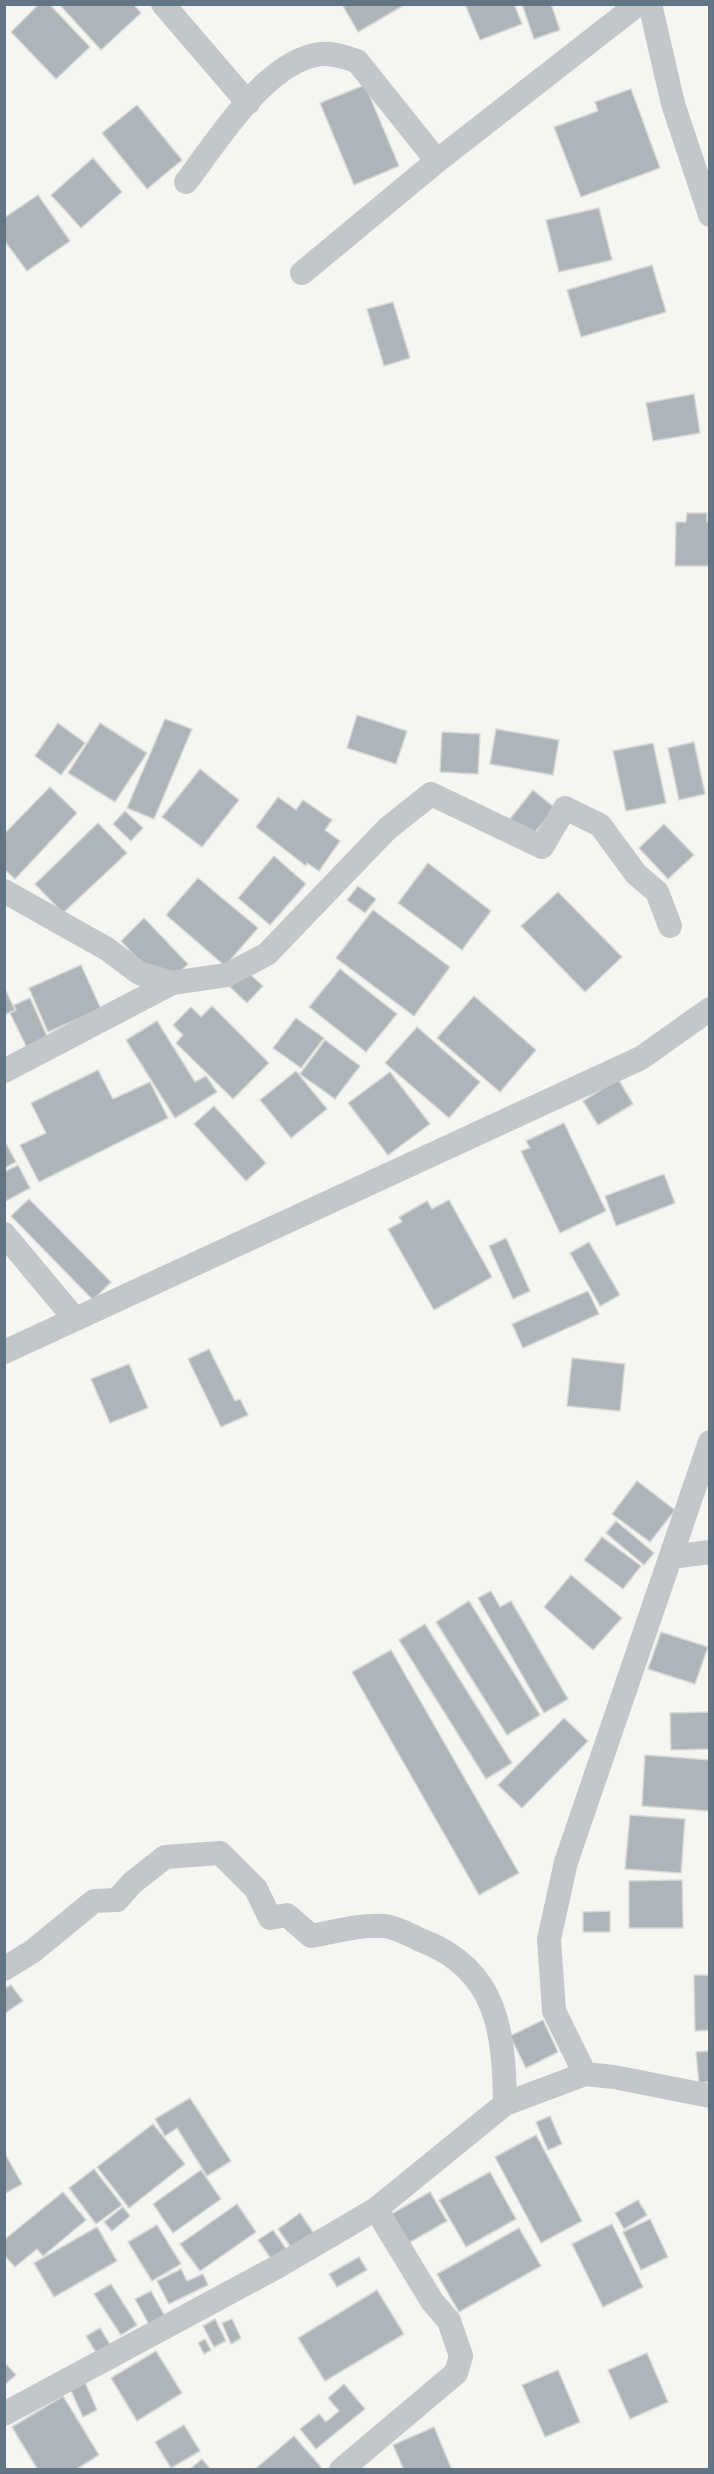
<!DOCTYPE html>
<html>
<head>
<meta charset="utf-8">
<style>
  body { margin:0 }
  #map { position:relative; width:714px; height:2474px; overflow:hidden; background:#f5f6f2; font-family:"Space Grotesk",sans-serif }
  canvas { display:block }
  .frame { position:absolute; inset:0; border:6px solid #637484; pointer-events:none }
</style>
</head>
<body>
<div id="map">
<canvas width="714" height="2474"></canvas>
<div class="frame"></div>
</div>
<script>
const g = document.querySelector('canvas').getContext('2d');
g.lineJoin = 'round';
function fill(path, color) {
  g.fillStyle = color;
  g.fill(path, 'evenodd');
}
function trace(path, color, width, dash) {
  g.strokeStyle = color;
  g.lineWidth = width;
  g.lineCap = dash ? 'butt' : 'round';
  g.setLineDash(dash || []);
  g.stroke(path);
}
const building = new Path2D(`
  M39 4H49L90 47 56 79 11 32Z
  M59 4H133L141 13 101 50Z
  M342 4H406L358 32Z
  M465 4H514L522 24 480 40Z
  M522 4H551L560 30 534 39Z
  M365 85 399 166 354 185 320 103Z
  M631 89 660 168 581 197 554 127 598 111 595 102Z
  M137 105 182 160 147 189 102 133Z
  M93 158 122 192 81 228 51 195Z
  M38 195 70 241 27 271 4 240V218Z
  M599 208 612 260 559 272 546 220Z
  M652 265 666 312 581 337 567 290Z
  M393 302 410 358 384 366 367 309Z
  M694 394 700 433 653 441 646 403Z
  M687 513H707V522H710V566H675L676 522H686Z
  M357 715 407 731 396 764 347 748Z
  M165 719 192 729 154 819 127 808Z
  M58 723 85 743 61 775 35 756Z
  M100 723 147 753 115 802 68 773Z
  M496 729 559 740 553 775 490 764Z
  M442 732 480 734 478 774 440 772Z
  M694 742 705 794 679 800 668 748Z
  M653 743 666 803 626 811 613 751Z
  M200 769 239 800 202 847 162 817Z
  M50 787 77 813 15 879 4 869V834Z
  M533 790 555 808 532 836 510 819Z
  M278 797 296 810 303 800 332 820 325 830 340 841 319 871 307 863 306 866 256 827Z
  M125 811 143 828 131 841 113 824Z
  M98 823 127 853 63 913 35 884Z
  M664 824 694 855 668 879 639 848Z
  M274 856 306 884 270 925 238 898Z
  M428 863 491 911 462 950 398 903Z
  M198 878 258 928 225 966 166 915Z
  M358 886 376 899 365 913 347 900Z
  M558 892 622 957 585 992 521 926Z
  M373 910 450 967 414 1016 336 958Z
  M144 918 188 964 172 979 156 978 121 941Z
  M81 965 101 1009 48 1032 29 988Z
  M340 969 397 1014 366 1052 309 1007Z
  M245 970 263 986 247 1003 230 987Z
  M4 987 15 1010 4 1015Z
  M474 996 536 1050 500 1092 437 1038Z
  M30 998 49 1041 28 1050 10 1013 16 1010 14 1005Z
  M212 1006 269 1063 233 1099 176 1043 183 1035 173 1025 191 1007 201 1017Z
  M296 1018 324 1038 301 1068 273 1048Z
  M157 1021 195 1082 206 1076 217 1092 175 1118 126 1040Z
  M417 1027 480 1082 449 1118 385 1063Z
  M325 1040 360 1066 335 1099 300 1074Z
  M98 1070 113 1099 150 1082 168 1118 39 1182 20 1145 46 1133 31 1103Z
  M296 1071 327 1109 291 1138 260 1100Z
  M390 1072 430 1124 388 1155 348 1103Z
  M618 1079 633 1104 598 1125 583 1101Z
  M214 1106 266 1163 246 1181 194 1124Z
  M564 1123 606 1211 560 1233 521 1151 530 1148 526 1141Z
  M4 1140 16 1162 4 1168Z
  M18 1165 30 1188 4 1202V1172Z
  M664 1174 675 1203 616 1226 605 1196Z
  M29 1199 111 1282 93 1300 11 1216Z
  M449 1200 492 1277 434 1310 388 1229 402 1222 399 1217 427 1201 432 1209Z
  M506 1238 530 1291 513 1299 489 1246Z
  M589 1242 620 1295 600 1306 570 1253Z
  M588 1291 599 1314 523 1348 512 1324Z
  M209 1349 235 1401 240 1399 248 1415 221 1427 188 1359Z
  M572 1358 625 1364 620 1411 567 1406Z
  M129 1364 148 1408 110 1423 91 1379Z
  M637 1481 675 1510 650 1542 612 1514Z
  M616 1521 654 1553 644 1565 606 1533Z
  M602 1537 641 1566 623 1589 584 1560Z
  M571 1575 622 1618 593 1650 544 1607Z
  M491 1591 500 1607 511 1601 568 1699 544 1713 478 1598Z
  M469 1601 540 1715 507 1735 436 1622Z
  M425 1624 512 1763 486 1779 399 1640Z
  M661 1632 708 1647 695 1684 648 1669Z
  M391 1650 519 1873 479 1895 352 1672Z
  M710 1712V1749L671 1750 670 1713Z
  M564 1718 588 1741 522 1808 498 1785Z
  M645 1755 710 1760V1811L642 1806Z
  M630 1815 685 1819 681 1873 625 1869Z
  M682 1880 683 1928H629V1881Z
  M610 1911V1932H583V1912Z
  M694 1975H710V2030L695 2031Z
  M11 1985 23 2001 4 2014V1989Z
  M543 2020 558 2052 526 2068 510 2036Z
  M710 2051V2082L699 2083 696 2052Z
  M190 2098 231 2161 207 2176 177 2128 165 2136 155 2119Z
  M550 2116 562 2144 548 2150 536 2122Z
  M153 2124 185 2164 129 2208 97 2167Z
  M536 2135 582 2221 541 2243 495 2157Z
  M4 2152 22 2184 4 2194Z
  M94 2169 122 2205 96 2224 69 2188Z
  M201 2170 221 2199 173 2233 153 2204Z
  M490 2172 516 2219 466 2247 439 2200Z
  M63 2192 86 2220 43 2256 37 2249 15 2267 4 2255V2240Z
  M430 2192 447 2221 405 2245 388 2216Z
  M638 2200 647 2215 624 2229 615 2213Z
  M237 2204 256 2232 200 2271 180 2244Z
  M123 2207 130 2216 112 2231 104 2222Z
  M300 2213 315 2235 293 2250 278 2229Z
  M650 2219 668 2257 641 2270 623 2232Z
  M612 2224 643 2287 603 2307 572 2244Z
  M157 2225 181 2264 152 2281 128 2242Z
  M97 2227 117 2261 54 2297 34 2263Z
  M519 2228 541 2266 459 2312 437 2274Z
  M273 2230 287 2250 272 2260 258 2240Z
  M359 2257 367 2270 337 2287 329 2274Z
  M181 2269 187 2281 203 2274 208 2285 169 2304 157 2281Z
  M111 2284 137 2325 121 2335 94 2294Z
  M377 2290 404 2334 325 2381 298 2338Z
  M151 2291 168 2322 152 2330 135 2299Z
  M215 2319 226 2341 214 2347 203 2326Z
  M232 2319 241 2338 231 2344 222 2323Z
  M100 2328 111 2346 97 2354 86 2336Z
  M205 2339 211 2350 204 2354 198 2343Z
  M156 2351 182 2393 137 2421 111 2378Z
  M647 2353 668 2402 630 2419 608 2370Z
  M7 2365 16 2375 4 2385V2367Z
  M558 2370 580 2422 545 2437 522 2385Z
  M83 2378 97 2410 83 2417 68 2384Z
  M344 2384 365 2409 316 2449 300 2429 319 2414 326 2422 339 2411 328 2398Z
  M63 2396 99 2455 75 2470H38L12 2427Z
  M184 2425 200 2451 171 2468 155 2442Z
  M434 2427 452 2470H404L393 2445Z
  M294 2436 321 2467 318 2470H254Z
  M202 2459 211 2470H189Z`);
fill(building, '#adb4ba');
trace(building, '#d7d7d4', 1.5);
trace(new Path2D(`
  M163 4 248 103
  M650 4 673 104 710 215
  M186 182C217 142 266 60 321 54 334 53 344 57 357 61L437 161
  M302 273 437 161 638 4
  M4 891 107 949 139 973 172 983 227 975 267 954 387 829 431 794 542 847 565 808 600 825 636 874 657 892 670 926
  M4 1071 172 983
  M4 1234 75 1319
  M4 1352 641 1058 710 1009
  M671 1557 710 1552
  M4 1969 33 1951 94 1901 117 1900 132 1883 165 1857 220 1853 256 1889 270 1918 287 1915 311 1936C335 1932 360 1924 384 1926 397 1927 411 1936 423 1941 498 1970 504 2033 505 2104
  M585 2074 554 2011 549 1939 566 1862 710 1442
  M4 2414 277 2267 376 2209 505 2104 585 2074 614 2077 710 2096
  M341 2470 456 2373 461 2356 449 2321 432 2301 376 2209`), '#c3c7ca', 24);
</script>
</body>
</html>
